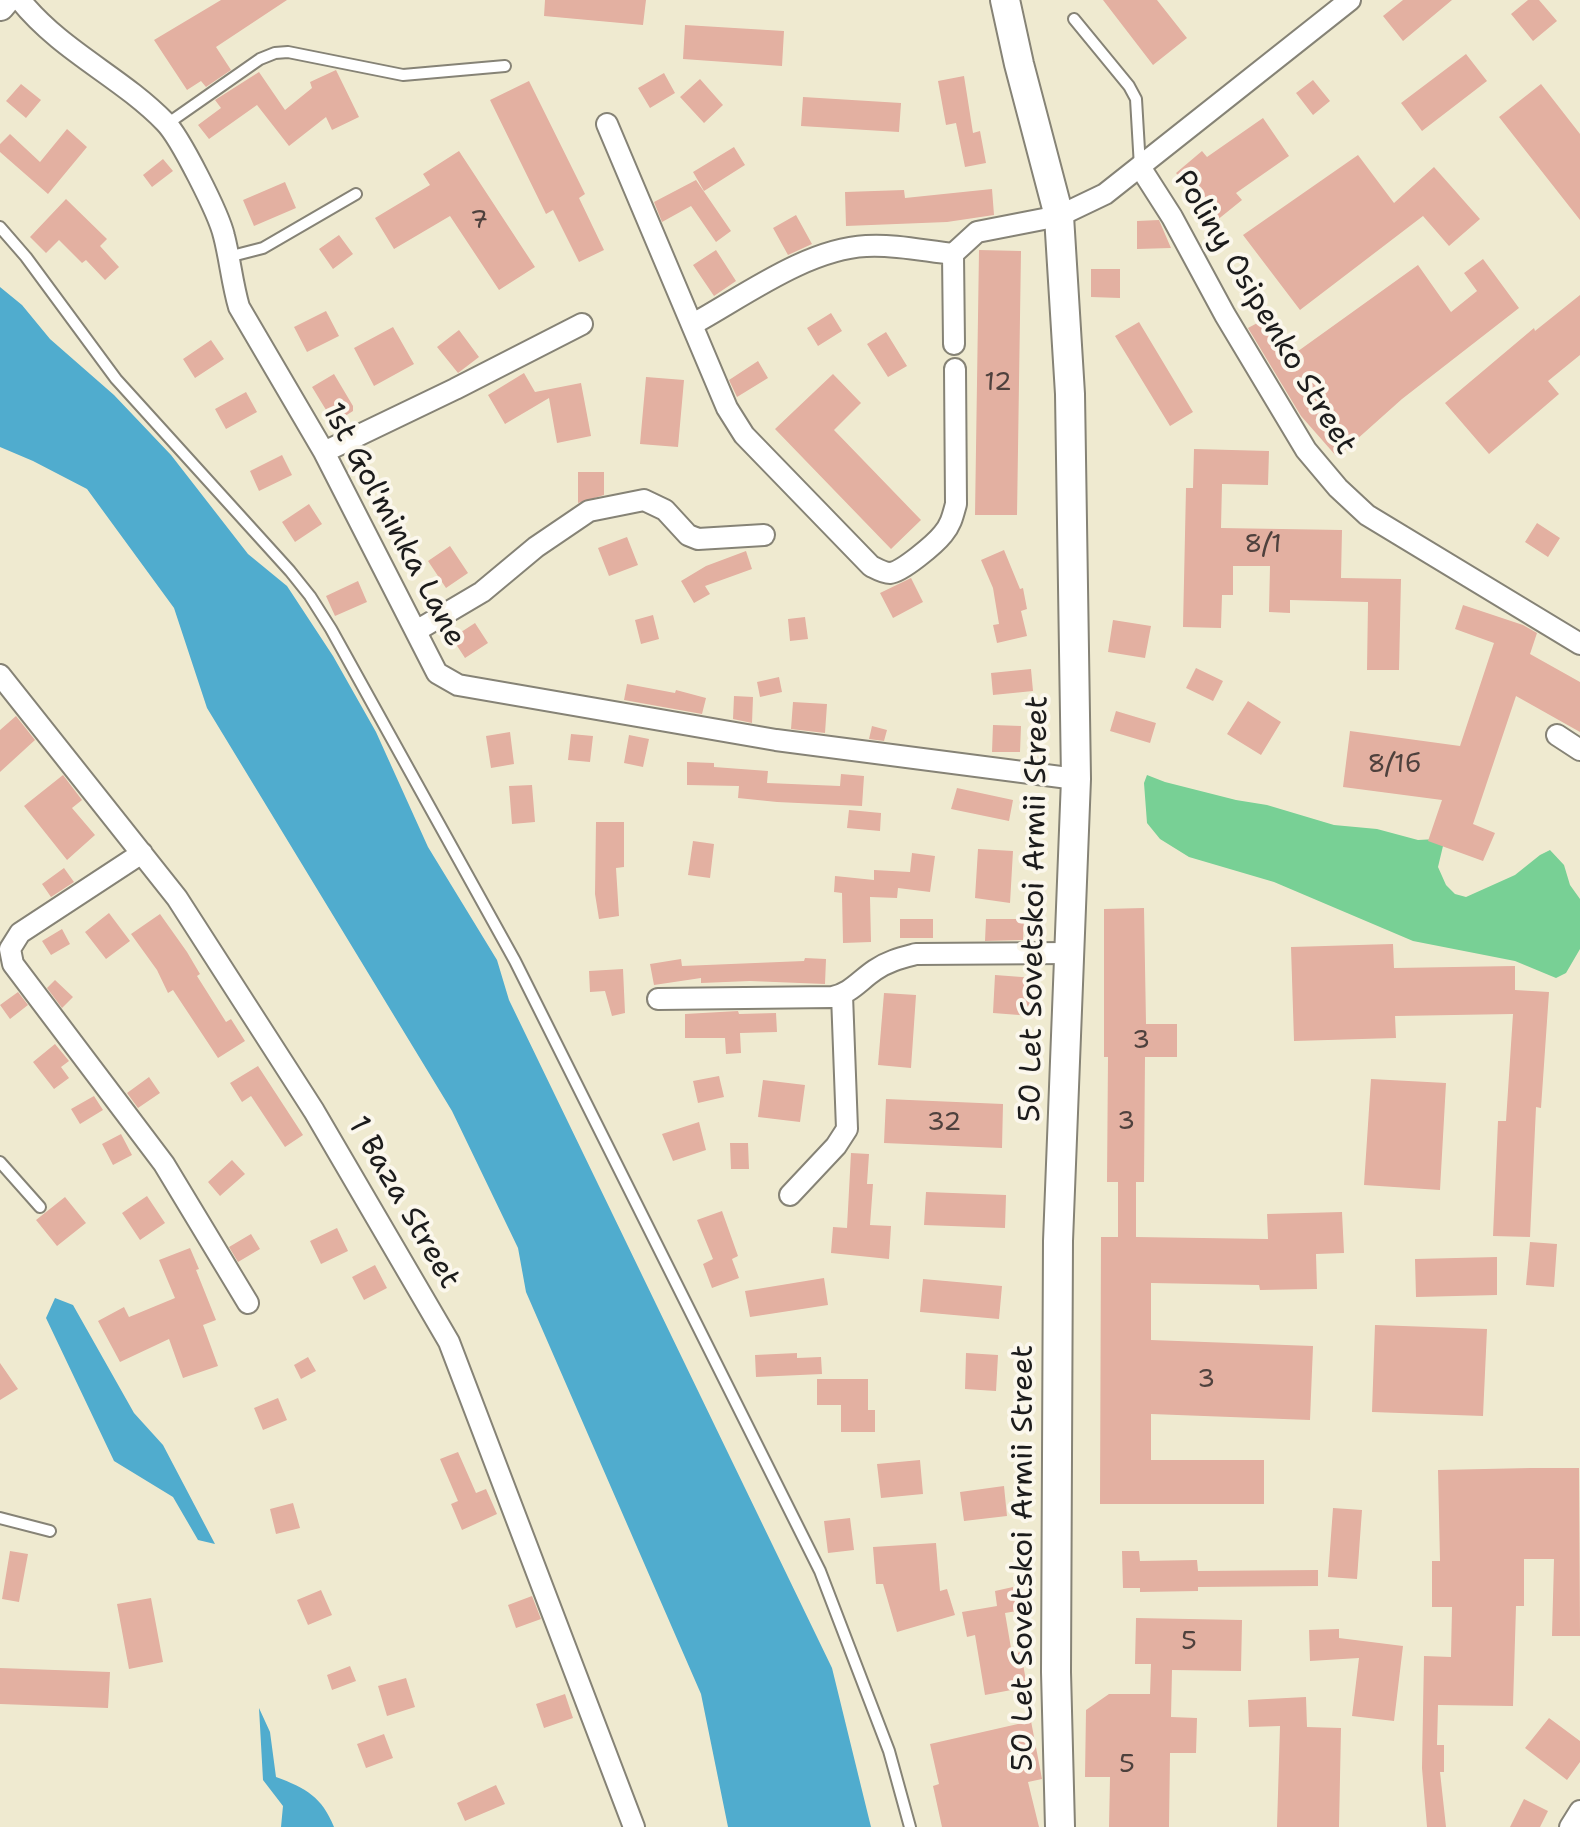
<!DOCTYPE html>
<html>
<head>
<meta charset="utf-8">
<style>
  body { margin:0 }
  canvas { display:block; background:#efead0 }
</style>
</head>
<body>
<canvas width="1580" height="1827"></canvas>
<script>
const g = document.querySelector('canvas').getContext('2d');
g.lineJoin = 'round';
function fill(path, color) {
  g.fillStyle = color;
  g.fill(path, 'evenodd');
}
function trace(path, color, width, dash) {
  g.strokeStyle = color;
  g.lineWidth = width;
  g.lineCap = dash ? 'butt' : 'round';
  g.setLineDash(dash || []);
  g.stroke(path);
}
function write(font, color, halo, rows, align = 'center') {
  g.font = font + ' "Shantell Sans",sans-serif';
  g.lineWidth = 8;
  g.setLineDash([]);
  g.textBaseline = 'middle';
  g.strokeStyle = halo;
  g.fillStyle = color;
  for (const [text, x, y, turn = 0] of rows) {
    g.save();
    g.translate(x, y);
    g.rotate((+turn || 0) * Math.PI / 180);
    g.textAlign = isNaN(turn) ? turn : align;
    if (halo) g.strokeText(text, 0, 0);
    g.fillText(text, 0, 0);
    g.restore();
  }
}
fill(new Path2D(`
  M1147 775 1165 782 1236 800 1267 805 1334 825 1377 829 1418 840 1437 839 1443 846 1438 867 1446 885 1455 894 1466 897 1515 875 1540 855 1550 850 1564 865 1570 885 1580 899V949L1566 973 1556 978 1515 961 1413 941 1274 882 1189 857 1160 839 1147 823 1144 783Z`), '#78d095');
fill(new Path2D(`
  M0 287 22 305 50 339 114 395 171 455 248 554 287 586 333 656 376 732 428 847 497 960 509 1000 832 1668 871 1827H728L701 1694 526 1292 518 1248 452 1111 207 708 174 608 87 489 33 461 0 447Z
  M55 1298 73 1305 134 1413 163 1445 215 1544 198 1540 173 1497 114 1461 46 1318Z
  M259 1708 270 1732 276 1777C306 1788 322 1797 334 1827H281L283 1806 263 1780Z`), '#50acce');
fill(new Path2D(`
  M221 0H287L216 47 231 70 206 87 201 81 187 90 154 40Z
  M545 0H646L643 25 544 16Z
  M1103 0H1157L1187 38 1153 65Z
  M1403 0H1452L1403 41 1383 16Z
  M1528 0H1539L1557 21 1533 41 1511 14Z
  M685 25 784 31 782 66 683 59Z
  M1466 54 1487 81 1422 131 1401 103Z
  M336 70 359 117 332 130 326 117 289 146 257 105 209 139 198 125 221 108 215 100 259 72 285 110 312 88 310 82Z
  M664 73 675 93 650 108 638 88Z
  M964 76 973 133 980 131 986 163 965 167 956 123 946 125 938 81Z
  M700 79 723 105 704 123 680 97Z
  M1313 80 1330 101 1313 115 1296 93Z
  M529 81 585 194 579 198 604 250 579 262 553 210 546 214 490 100Z
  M21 84 41 100 26 118 6 101Z
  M1541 84 1580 134V220L1499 117Z
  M803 97 901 103 899 132 801 126Z
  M1263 118 1289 156 1236 193 1242 200 1216 221 1176 173 1202 151 1207 157Z
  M67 129 87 147 48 194 0 152V144L10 134 40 162Z
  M734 147 745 165 704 191 693 172Z
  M459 151 535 267 499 290 450 216 394 249 375 218 430 185 423 174Z
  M1358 155 1394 203 1434 167 1480 219 1449 246 1423 216 1300 310 1243 235Z
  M163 159 173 171 152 187 143 175Z
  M696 180 731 231 716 242 691 206 662 222 654 202Z
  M285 182 296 208 254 226 243 200Z
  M992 189 994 215 947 222 846 226 845 192 904 190 905 198Z
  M66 199 107 239 100 246 119 267 105 280 86 260 82 263 59 240 46 253 30 237Z
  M796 215 812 244 788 255 773 228Z
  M1159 220 1171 248 1137 249V221Z
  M339 235 353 254 333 269 319 249Z
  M716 250 736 281 714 296 693 265Z
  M979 250 1021 251 1017 515H975Z
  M1483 259 1519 308 1402 399 1337 457 1301 416 1248 328 1274 314 1294 354 1418 265 1451 312 1477 291 1464 273Z
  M1091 269H1120V298L1091 297Z
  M1580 295V355L1548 381 1559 394 1489 454 1445 403 1534 328 1535 331Z
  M326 311 339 336 307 352 294 327Z
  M831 313 842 331 818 346 807 328Z
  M1139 322 1193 412 1170 426 1115 336Z
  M393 327 414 364 374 386 354 348Z
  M459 330 479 357 458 373 437 347Z
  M886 332 907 366 888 377 867 344Z
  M211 340 224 359 195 378 183 359Z
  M758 361 768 378 737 397 729 380Z
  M524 373 535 392 581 383 591 436 557 443 549 398 505 424 488 395Z
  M334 374 353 406V411L334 423 312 387Z
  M833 374 861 403 834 430 921 520 891 549 775 429Z
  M646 377 684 380 678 447 640 444Z
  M246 392 257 412 226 429 215 409Z
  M1194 449 1269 451 1268 485 1222 484 1221 528 1342 530 1341 578 1401 579 1399 670H1367L1368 602 1290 600V613L1269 612 1270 566H1233V595H1222L1221 628 1183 627 1186 488H1193Z
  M282 455 292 475 259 491 250 471Z
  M578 472H604V495L578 503Z
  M309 504 322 524 295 542 282 522Z
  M1537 523 1560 538 1548 557 1525 542Z
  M627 537 638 565 609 576 598 548Z
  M450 546 468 573 446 588 428 561Z
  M1004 550 1020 589 1023 588 1027 609 1021 611 1027 636 997 643 993 625 999 624 993 588 981 560Z
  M746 551 752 569 705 586 710 594 694 603 681 581 706 566Z
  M911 578 923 602 893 618 880 593Z
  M358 581 367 602 335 616 326 596Z
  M1463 605 1523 625 1537 633 1530 654 1580 682V732L1516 696 1473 824 1495 833 1483 861 1428 841 1442 800 1343 787 1350 731 1460 746 1494 643 1455 629Z
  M653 615 659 639 641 644 635 620Z
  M805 617 808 639 790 641 788 619Z
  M1113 620 1151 626 1145 658 1108 652Z
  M475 623 488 643 465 658 452 638Z
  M1196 668 1223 681 1213 701 1186 688Z
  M1031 669 1033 691 993 695 991 673Z
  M779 677 782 692 760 697 757 682Z
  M627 684 675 693 676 690 706 698 702 714 624 700Z
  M734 696 753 697 752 723 733 719Z
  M1248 701 1281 722 1261 755 1227 734Z
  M793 702 827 704 825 733 791 729Z
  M1116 711 1156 723 1150 743 1110 731Z
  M16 716 35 740 0 772V730Z
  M993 725 1021 726 1020 752H992Z
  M872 726 887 730 884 741 869 739Z
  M510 732 514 764 491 768 486 736Z
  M571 734 593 736 590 762 568 760Z
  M629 735 649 739 643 767 624 763Z
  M687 762 714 763V767L768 771 767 783 840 786 841 774 864 776 862 806 777 802 738 798 739 786 687 785Z
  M63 775 82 800 72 808 95 835 67 860 24 806Z
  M532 785 535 822 512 824 509 786Z
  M957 788 1013 800 1009 821 951 809Z
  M849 810 881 813 880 831 847 828Z
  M596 822H624V867L616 868 619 916 599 919 595 894Z
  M693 841 714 844 710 878 688 875Z
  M978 849 1013 851 1010 903 975 898Z
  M912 853 935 856 930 892 898 888 897 898 870 897 871 942 843 943 842 893 834 892 835 876 874 880V870L910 872Z
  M64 868 74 882 51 897 42 884Z
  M1144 908 1146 1024H1177V1057H1145L1144 1182H1136V1237L1268 1239 1267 1214 1342 1212 1344 1253 1316 1254 1317 1289 1260 1290 1259 1285 1151 1283V1340L1313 1346 1310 1420 1151 1414V1460H1264V1504H1100L1101 1237H1118V1182H1107L1108 1057H1104V909Z
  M109 913 130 941 106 959 85 932Z
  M160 914 187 952 200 974 197 976 226 1022 231 1019 245 1041 218 1058 173 990 168 993 157 970 131 934Z
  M900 919H933V938H900Z
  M986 919H1024L1023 940 985 941Z
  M62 929 70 944 51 955 42 941Z
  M1393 944 1394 968 1515 966V990L1549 992 1541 1108 1536 1107 1530 1237 1493 1236 1498 1121H1506L1513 1014 1395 1016 1396 1038 1294 1041 1291 947Z
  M805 958 826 959 825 984 750 981 701 983V978L654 985 650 964 681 959 682 966 804 961Z
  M623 969 625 1013 612 1016 605 991 590 992 589 971Z
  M995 975 1035 978 1032 1016 993 1013Z
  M55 980 73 997 62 1008 47 988Z
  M18 992 28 1005 10 1019 0 1005Z
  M884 993 916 995 911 1068 878 1065Z
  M738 1011 739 1014 776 1013 777 1032 740 1033 741 1053 726 1054 725 1038H685V1014Z
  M55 1044 69 1061 61 1067 69 1078 54 1089 33 1062Z
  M258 1066 303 1135 285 1147 251 1096 242 1102 230 1083Z
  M719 1076 724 1097 698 1103 693 1081Z
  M149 1077 160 1093 138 1108 127 1093Z
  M1371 1079 1446 1083 1440 1190 1364 1185Z
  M763 1080 805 1085 800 1122 758 1117Z
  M94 1096 103 1110 80 1124 71 1109Z
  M886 1099 1003 1104 1002 1148 884 1143Z
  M699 1122 706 1150 673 1161 662 1134Z
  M121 1134 132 1155 113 1165 102 1144Z
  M730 1143H748L749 1169H731Z
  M851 1153 869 1154 867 1184H873L870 1225 891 1226 889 1259 831 1253 833 1227 847 1228Z
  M232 1160 245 1174 220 1196 208 1182Z
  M926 1192 1006 1195 1005 1228 924 1225Z
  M147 1196 165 1223 140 1240 122 1213Z
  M65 1197 86 1223 57 1246 36 1220Z
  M722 1211 738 1256 732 1259 739 1278 712 1288 703 1264 713 1259 697 1220Z
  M337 1228 348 1251 321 1264 310 1241Z
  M251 1234 260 1249 238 1262 229 1247Z
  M1530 1242 1557 1244 1554 1287 1526 1285Z
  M190 1248 199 1269 196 1270 216 1320 203 1325 218 1366 183 1378 169 1339 120 1362 98 1321 124 1307 129 1317 175 1298 159 1260Z
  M1497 1257V1295L1416 1297 1415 1259Z
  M375 1265 387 1288 364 1300 352 1277Z
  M824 1278 828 1305 750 1317 745 1291Z
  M923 1279 1002 1286 999 1319 920 1312Z
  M1375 1325 1487 1329 1483 1416 1372 1412Z
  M797 1353V1358L821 1357 822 1374 756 1377 755 1355Z
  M966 1353 998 1355 996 1391 965 1389Z
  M308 1357 316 1371 301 1379 294 1365Z
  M0 1363 18 1389 0 1400Z
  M817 1379H868V1410H875V1432H841V1405H817Z
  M278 1398 287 1420 263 1430 254 1408Z
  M458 1452 476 1493 486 1489 497 1514 462 1530 451 1504 458 1501 440 1459Z
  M920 1460 923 1494 881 1498 877 1464Z
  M1531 1468H1579L1580 1636H1552L1554 1559H1524V1606H1516L1513 1706 1438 1705 1437 1745H1444V1772H1440L1446 1827H1427L1422 1768 1424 1656 1451 1657 1452 1607H1432V1561H1440L1438 1470Z
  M1004 1486 1007 1516 964 1521 960 1492Z
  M293 1503 300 1528 276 1534 270 1509Z
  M1333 1508 1362 1510 1357 1579 1328 1577Z
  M850 1518 854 1550 828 1553 824 1521Z
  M936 1543 940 1591 947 1589 955 1615 897 1632 883 1584H876L873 1547Z
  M10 1551 28 1554 19 1602 2 1599Z
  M1122 1551H1139L1140 1561 1197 1560 1198 1571 1318 1570V1586L1198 1587V1591L1140 1592V1588H1123Z
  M1013 1587 1017 1611 1005 1613 1012 1654 1021 1652 1027 1687 985 1695 975 1635 967 1637 962 1612 997 1606 995 1591Z
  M321 1590 332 1615 308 1625 297 1600Z
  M532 1596 541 1619 516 1628 508 1605Z
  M151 1598 163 1662 129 1669 117 1604Z
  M1136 1618 1242 1620 1241 1671 1172 1670 1171 1717 1197 1718 1196 1753H1170L1169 1827H1109L1110 1777H1085L1086 1710 1109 1694H1150L1151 1664H1135Z
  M1339 1629V1638L1403 1646 1394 1721 1352 1716 1359 1658 1310 1661 1309 1630Z
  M350 1666 356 1681 332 1690 327 1675Z
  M0 1668 110 1672 108 1708 0 1704Z
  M406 1678 415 1707 387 1716 378 1686Z
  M565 1694 573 1718 544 1728 536 1704Z
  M1306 1697 1307 1727 1341 1728 1339 1827H1277L1280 1726 1249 1727 1248 1700Z
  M1549 1718 1580 1741V1762L1567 1780 1525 1748Z
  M1031 1721 1042 1779 1028 1782 1039 1827H942L933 1786 939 1784 930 1744Z
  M384 1734 393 1758 366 1768 357 1744Z
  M496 1785 505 1804 465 1821 457 1803Z
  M1524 1799 1548 1811 1540 1827H1510Z`), '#e3b0a1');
const lane = new Path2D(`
  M1074 19 1129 86 1136 99 1140 167
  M167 124 260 59 275 53 288 52 403 75 505 66
  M0 227 26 257 116 379 290 571 310 596 331 629 515 961 820 1571 889 1751 910 1827
  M228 257 263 248 356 194
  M0 1162 40 1207
  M0 1518 50 1531`);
const street = new Path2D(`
  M20 0C62 52 120 76 165 122 180 137 219 214 224 236 230 259 232 283 239 307L324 452 437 673 458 685 776 740 1076 779
  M607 124 727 408 744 435 871 566C877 569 883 573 890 573 902 572 935 544 943 534 951 525 953 515 956 504L955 369
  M1140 167 1172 217 1225 315 1306 450 1338 488 1367 515 1580 644
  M953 254 954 344
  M693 324C744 296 807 249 866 246 894 244 925 251 953 254L977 232 1059 216 1105 194 1350 0
  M324 452 455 389 582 324
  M416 631 482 592 536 547 589 511 644 500 665 510 688 535 698 539 764 535
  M0 675 177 898 314 1111 449 1342 634 1827
  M1557 735 1580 750
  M142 853 20 933 10 949 13 964 164 1164 248 1303
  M658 999 832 997C850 994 860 980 875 970 888 961 901 958 916 954L1071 953
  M790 1195 836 1146 847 1129 842 995
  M1570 1827 1580 1811`);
const secondary = new Path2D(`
  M1005 0 1019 64 1059 216 1070 394 1076 779 1058 1241 1056 1672 1060 1827
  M0 6 5 0`);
trace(lane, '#868376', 14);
trace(street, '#868376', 24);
trace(secondary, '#868376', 32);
trace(lane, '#fff', 10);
trace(street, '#fff', 20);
trace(secondary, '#fff', 28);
write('26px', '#4e413d', null, [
  ["7",479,221],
  ["12",998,383],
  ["8/1",1263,545],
  ["8/1б",1394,765],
  ["3",1141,1041],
  ["3",1126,1122],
  ["32",944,1123],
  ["3",1206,1380],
  ["5",1189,1642],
  ["5",1127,1765]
]);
write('30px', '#1c1c1c', '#fbf7ec', [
  ["Poliny Osipenko Street",1264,313,59],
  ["1st Gol'minka Lane",393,525,62],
  ["50 Let Sovetskoi Armii Street",1035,909,-89],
  ["1 Baza Street",403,1203,60],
  ["50 Let Sovetskoi Armii Street",1024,1558,-90]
]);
</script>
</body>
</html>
